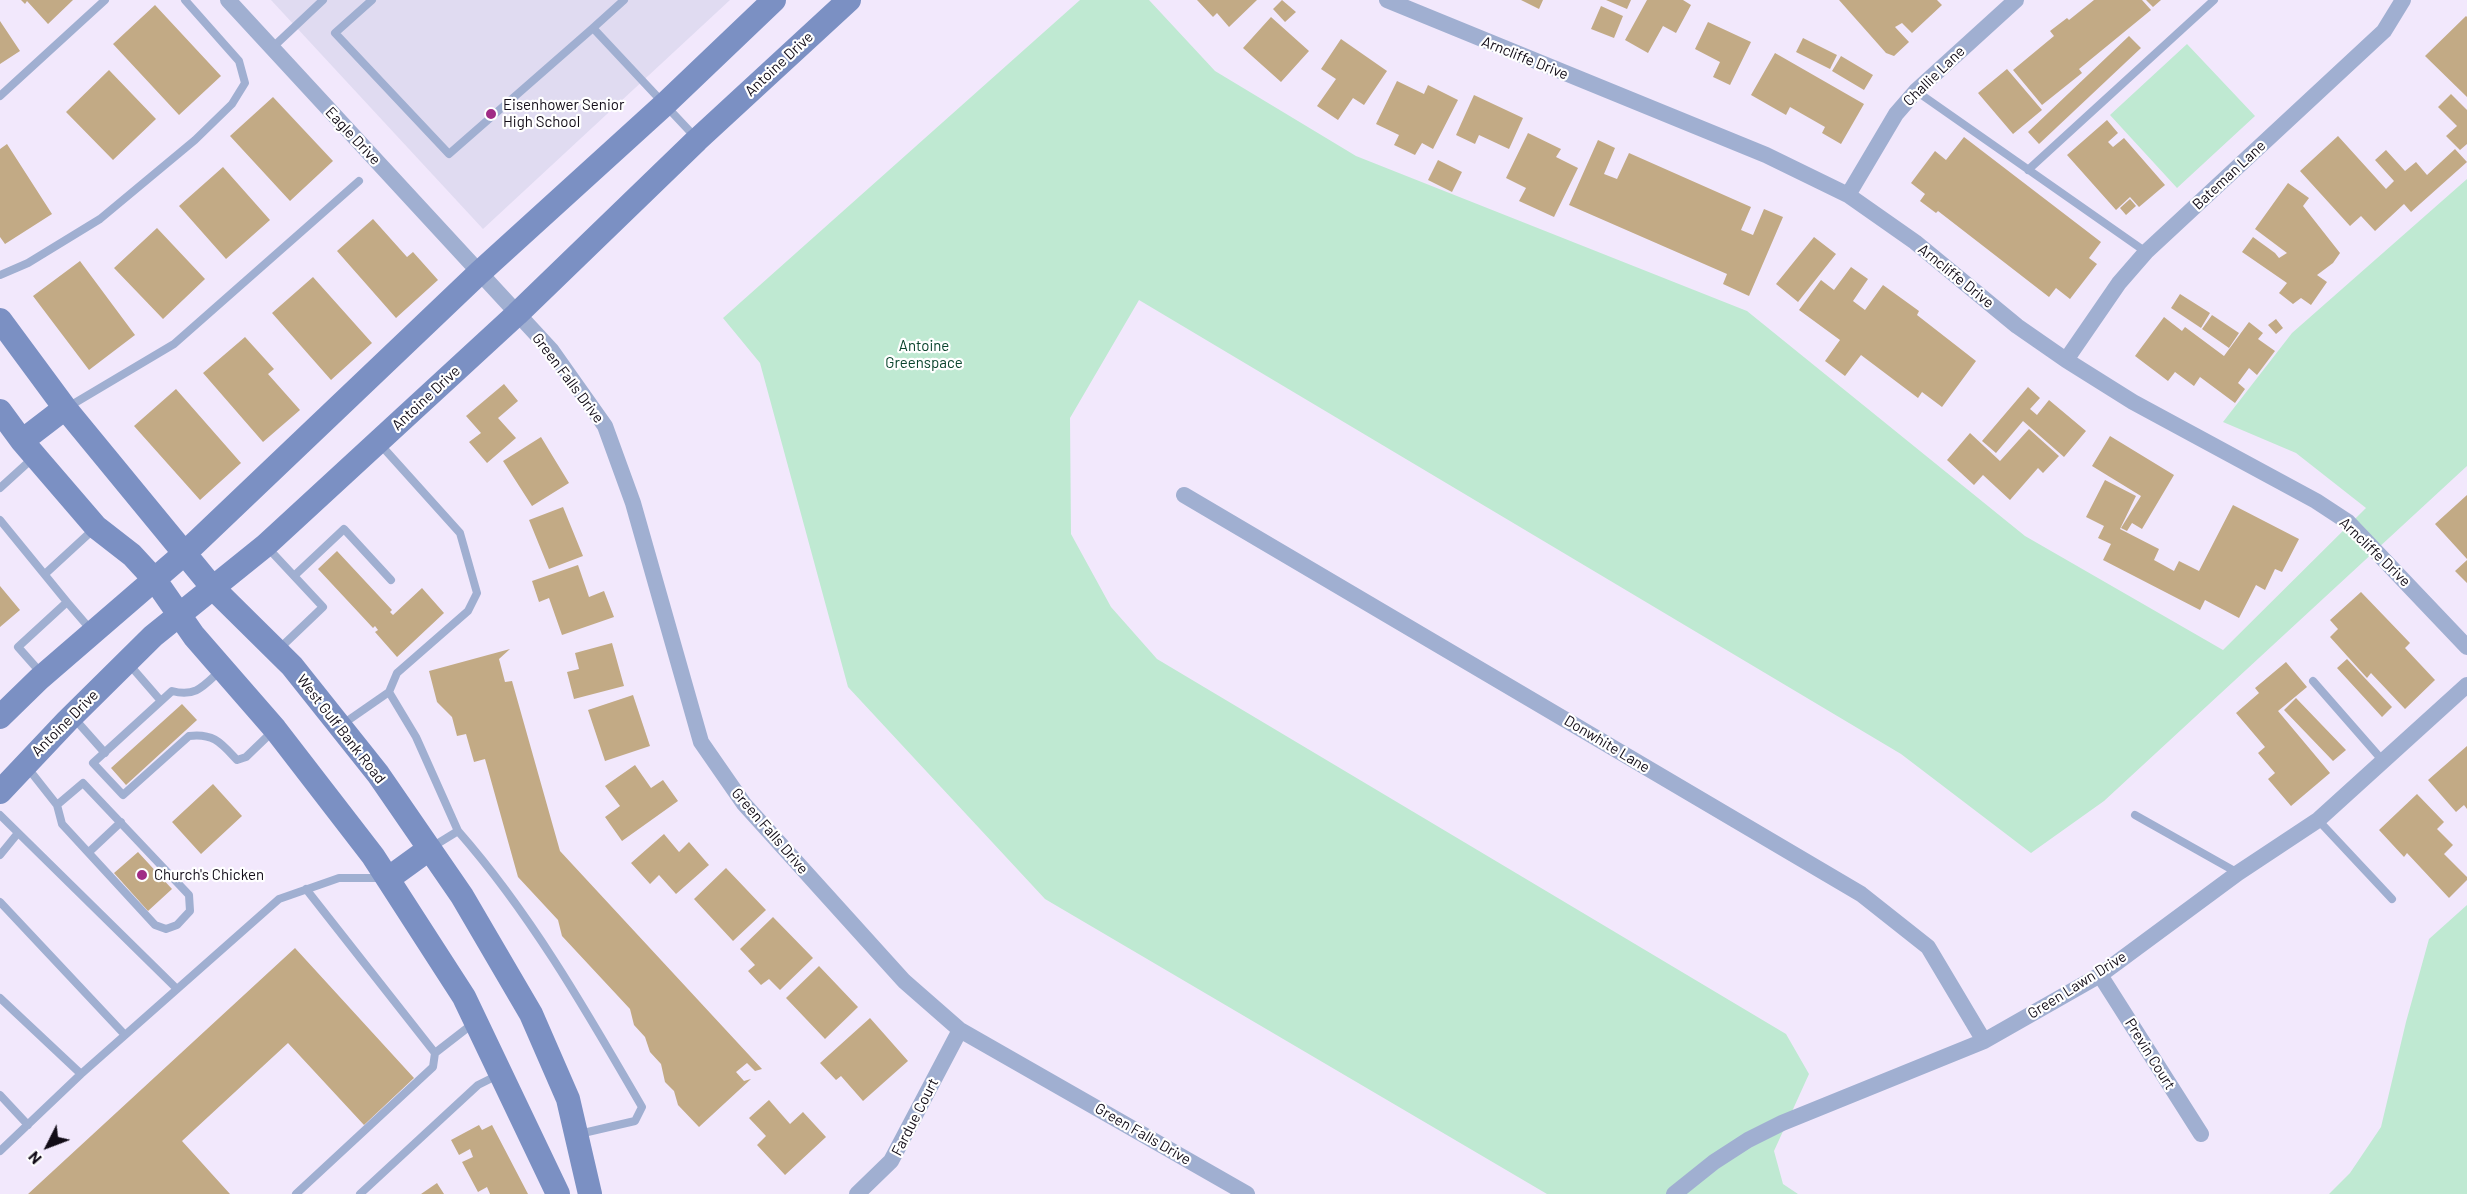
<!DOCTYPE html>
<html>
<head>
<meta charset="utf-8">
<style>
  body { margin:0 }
  #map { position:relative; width:2467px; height:1194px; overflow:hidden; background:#f2e8fc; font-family:Barlow,sans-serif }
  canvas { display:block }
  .north { position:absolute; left:18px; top:1116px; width:60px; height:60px; -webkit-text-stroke:4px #fff; paint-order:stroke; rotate:228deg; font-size:16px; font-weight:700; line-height:24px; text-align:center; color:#120c17 }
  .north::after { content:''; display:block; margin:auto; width:21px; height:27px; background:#120c17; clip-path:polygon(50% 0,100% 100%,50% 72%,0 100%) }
</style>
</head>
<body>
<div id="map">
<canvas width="2467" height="1194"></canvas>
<div class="north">N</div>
</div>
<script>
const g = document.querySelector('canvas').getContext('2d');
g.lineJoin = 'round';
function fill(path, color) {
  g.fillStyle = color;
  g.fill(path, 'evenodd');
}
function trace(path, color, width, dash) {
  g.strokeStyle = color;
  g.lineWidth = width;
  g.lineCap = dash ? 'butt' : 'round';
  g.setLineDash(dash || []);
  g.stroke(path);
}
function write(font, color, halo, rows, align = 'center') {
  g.font = font + ' Barlow,sans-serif';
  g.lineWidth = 4.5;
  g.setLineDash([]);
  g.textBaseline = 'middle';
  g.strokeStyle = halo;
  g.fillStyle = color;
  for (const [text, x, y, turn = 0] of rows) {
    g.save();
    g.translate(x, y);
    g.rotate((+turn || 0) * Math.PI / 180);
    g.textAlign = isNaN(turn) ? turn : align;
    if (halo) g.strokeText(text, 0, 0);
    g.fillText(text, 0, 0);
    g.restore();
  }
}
fill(new Path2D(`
  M271 0H730L483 229Z`), '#e0dbf1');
fill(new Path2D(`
  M1080 0H1149L1215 71 1356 156 1747 311 2025 536 2223 650 2366 508 2296 453 2223 422 2292 333 2467 179V466L2104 801 2031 853 1901 754 1139 300 1070 418 1071 534 1111 607 1157 659 1786 1034 1809 1074 1774 1151 1783 1184 1798 1194H1547L1045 899 848 687 760 363 723 318Z
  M2187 44 2255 116 2177 188 2110 115Z
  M2467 905V1194H2329L2350 1173 2381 1127 2406 1022 2429 939Z`), '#bfe9d2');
fill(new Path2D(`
  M21 0H73L48 24 27 1 25 4Z
  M1197 0H1257L1229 27 1217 13 1213 17Z
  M1282 0 1296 12 1285 22 1273 9Z
  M1521 0H1543L1539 9Z
  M1606 0H1631L1627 9Z
  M1647 0H1683L1691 5 1676 33 1663 26 1648 53 1625 40Z
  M1839 0H1937L1942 5 1912 33 1902 23 1895 27 1909 42 1894 56 1886 53Z
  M2094 0H2142L2151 10 2079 69 2082 73 2042 105 2013 70 2054 36 2050 31 2067 18 2069 20Z
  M2146 0H2161L2153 7Z
  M155 5 221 76 179 115 113 44Z
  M1601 6 1623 16 1614 38 1591 29Z
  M2466 16 2467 17V97L2425 56Z
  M1271 17 1309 51 1281 82 1243 48Z
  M0 21 20 51 0 64Z
  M1708 22 1751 42 1730 85 1713 77 1720 62 1695 49Z
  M2129 36 2141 48 2039 144 2028 132Z
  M1803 38 1837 55 1830 69 1796 52Z
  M1341 39 1387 71 1364 105 1353 98 1338 120 1317 106 1336 79 1321 69Z
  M1775 53 1864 104 1841 144 1822 133 1825 127 1790 107 1786 115 1751 95Z
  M1841 56 1873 75 1864 90 1832 71Z
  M2007 69 2042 110 2013 134 1978 93Z
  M109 70 156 119 113 160 66 112Z
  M1397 81 1424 94 1428 85 1458 100 1433 149 1422 143 1415 155 1394 145 1399 135 1376 124Z
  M2451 94 2467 110V144L2460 150 2446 136 2457 126 2438 107Z
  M1474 95 1523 118 1509 149 1479 135 1475 144 1456 135Z
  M273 97 333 161 290 201 230 136Z
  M2107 120 2118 133 2108 142 2113 147 2124 138 2165 185 2139 207 2130 197 2116 210 2067 155Z
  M1528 133 1561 149 1556 157 1578 168 1554 217 1519 201 1526 188 1506 178Z
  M2338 136 2386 189 2394 181 2375 160 2386 150 2405 171 2416 162 2427 175 2455 149 2467 162 2411 212 2404 204 2375 231 2361 216 2350 226 2300 171Z
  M1964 137 2101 242 2089 258 2097 264 2070 299 2056 288 2049 297 1938 211 1936 213 1920 201 1925 194 1911 183 1935 151 1946 160Z
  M1598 140 1615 148 1604 174 1617 179 1629 153 1751 207 1741 230 1753 235 1764 209 1783 217 1749 296 1723 284 1727 274 1569 205Z
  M7 144 52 214 5 244 0 237V149Z
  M1438 160 1462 172 1452 192 1428 180Z
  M223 167 270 220 226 259 179 206Z
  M2288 183 2309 198 2303 206 2340 253 2333 263 2317 275 2327 282 2311 305 2301 298 2293 304 2279 293 2287 283 2242 252 2253 237 2275 253 2279 258 2287 253 2255 229Z
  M2130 199 2136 206 2126 215 2120 208Z
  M373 219 407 257 413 252 438 280 396 318 337 251Z
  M157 228 205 279 163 319 114 268Z
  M1814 237 1836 254 1798 302 1776 284Z
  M80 261 135 335 89 370 33 296Z
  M1851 267 1868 279 1853 301 1865 310 1883 285 1919 311 1917 315 1976 361 1942 407 1922 392 1918 398 1861 355 1845 376 1825 361 1840 340 1799 310 1821 280 1834 290Z
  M313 277 372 343 331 380 272 313Z
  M2180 294 2210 313 2201 328 2171 308Z
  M2212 315 2239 333 2229 348 2202 329Z
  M2164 317 2182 331 2185 327 2224 356 2249 322 2263 333 2258 339 2275 351 2257 375 2249 368 2238 383 2245 389 2235 403 2200 377 2194 386 2175 372 2168 381 2135 356Z
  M2276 319 2283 328 2276 334 2268 325Z
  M245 337 274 369 268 374 300 410 263 442 203 373Z
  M504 384 518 401 498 418 516 438 487 463 469 442 481 433 466 416Z
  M2028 387 2040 398 2030 409 2037 415 2049 400 2086 431 2064 457 2023 421 1996 453 1982 441Z
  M176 389 241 463 200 500 134 426Z
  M2029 429 2059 456 2043 473 2038 468 2010 500 1983 475 1974 485 1947 460 1970 433 2000 461Z
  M2110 436 2174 475 2142 529 2132 523 2127 531 2121 528 2141 496 2092 466Z
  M541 437 569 483 532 506 503 461Z
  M2105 480 2136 496 2120 529 2159 549 2154 560 2174 571 2179 561 2199 571 2233 505 2299 539 2282 572 2275 569 2265 590 2256 585 2239 618 2205 600 2200 610 2103 560 2111 544 2098 538 2104 526 2086 517Z
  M2467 495V559L2435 524Z
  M563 507 583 556 549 569 529 520Z
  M337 551 392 610 390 612 393 615 422 588 444 613 397 657 375 632 378 630 375 626 373 628 318 569Z
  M2467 560V583L2455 571Z
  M578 565 589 597 604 591 614 617 562 635 549 598 539 602 532 581Z
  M0 586 20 610 0 627Z
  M2361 592 2410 643 2405 648 2435 680 2405 709 2371 673 2367 678 2330 637 2338 629 2330 620Z
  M612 643 624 686 574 699 567 672 579 669 575 653Z
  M510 649 499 659 505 682 512 681 560 851 762 1069 755 1071 747 1063 736 1072 744 1081 751 1079 699 1127 678 1105 674 1091 665 1082 661 1064 650 1052 645 1037 634 1025 630 1009 562 936 558 920 518 877 485 759 474 762 466 734 457 736 452 717 437 702 429 671Z
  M2347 659 2392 707 2382 717 2337 668Z
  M2286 662 2307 687 2278 711 2330 773 2291 806 2268 779 2275 773 2258 753 2265 747 2236 713 2259 693 2255 688Z
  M633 695 650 746 605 761 588 710Z
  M2296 698 2346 750 2333 761 2284 710Z
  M182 704 197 720 126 785 111 768Z
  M2467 746V809L2464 805 2456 812 2428 780Z
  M635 765 651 788 663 780 678 801 622 841 605 817 620 806 605 786Z
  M213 784 242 816 201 854 172 822Z
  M2417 794 2444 822 2437 829 2453 845 2444 854 2467 877V880L2449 898 2407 853 2404 857 2379 830Z
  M664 834 679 852 689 842 709 865 676 894 659 875 650 884 631 863Z
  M138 852 172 889 148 911 114 873Z
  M726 868 766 910 733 941 694 899Z
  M773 917 813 958 780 990 769 979 761 985 748 971 755 965 740 949Z
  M295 948 414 1078 364 1125 288 1043 182 1141 230 1194H28Z
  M819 966 858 1007 825 1039 786 998Z
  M870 1018 908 1061 863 1101 841 1076 836 1080 820 1063Z
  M769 1100 790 1124 803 1112 826 1137 785 1175 757 1145 766 1136 749 1118Z
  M479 1125 482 1130 492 1125 528 1194H490L487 1187 478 1192 462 1162 473 1157 470 1149 459 1155 451 1140Z
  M437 1183 444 1194H421Z`), '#c2aa85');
trace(new Path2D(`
  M372 0 335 33 449 154 593 28
  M624 0 593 28 697 139
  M272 48 323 0
  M1916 91 2146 252
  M0 96 105 0
  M2028 170 2214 0
  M0 275 28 263 100 219 195 140 232 104 245 83 239 61 185 0
  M68 407 174 344 359 181
  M379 443 460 533 477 593 468 611 397 673 389 692 416 737 458 831
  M0 488 33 458
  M0 520 67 602 18 647 41 673
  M267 547 323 607 279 649
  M45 574 95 528
  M294 576 344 529 391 580
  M67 602 91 630
  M128 663 161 701
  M222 669C205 684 197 698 172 691L93 763 123 795 189 736C214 733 221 743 237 760L246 757 274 730
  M2313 681 2383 761
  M73 717 105 753
  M340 726 389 692
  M27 767 57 805 62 824 155 925 166 929 177 925 190 911 189 895 83 783 57 805
  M0 815 177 989
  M2135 815 2238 873
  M2318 820 2392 899
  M432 847 458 831C531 914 587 1012 642 1107L635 1121 579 1134
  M89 852 121 822
  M0 855 18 833
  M306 889 435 1053 475 1022
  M0 902 125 1035
  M0 998 81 1074
  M0 1095 28 1125
  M0 1151 81 1074 279 899 339 878H382
  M296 1194 433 1067 435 1053
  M360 1194 478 1085 500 1074`), '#a0afd1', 8);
trace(new Path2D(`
  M228 0 552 351 605 426 633 503 701 742 744 804 904 981 960 1030 1247 1194
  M1387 0 1766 155 1848 195 1915 242 2017 326 2066 360 2133 402 2316 501 2348 522 2467 647
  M1848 195 1896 114 1916 91 2016 0
  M2066 360 2119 283 2146 252 2384 31 2403 0
  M1184 495 1861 894 1928 947 1984 1041
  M2100 975 2201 1134
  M857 1194 891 1161 960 1030
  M1674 1194 1714 1162 1748 1140 1782 1123 1984 1041 2100 975 2238 873 2318 820 2467 685`), '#a0afd1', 16);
trace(new Path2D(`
  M0 320 65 408 213 588 292 666 378 774 462 896 531 1014 568 1099 590 1194
  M0 411 22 441 96 527 132 555 155 580 194 636 275 729 373 856 464 997 558 1194
  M22 441 65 408
  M0 717 39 679 185 553 479 273 665 104 774 0
  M0 792 67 721 153 636 266 545 517 314 697 140 849 0
  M389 878 429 849`), '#7b90c3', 24);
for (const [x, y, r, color] of [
  [491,114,6,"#a02b85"],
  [142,875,6,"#a02b85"]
]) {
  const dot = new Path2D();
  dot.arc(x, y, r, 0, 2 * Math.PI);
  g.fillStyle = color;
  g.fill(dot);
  trace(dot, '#fff', 2);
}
write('15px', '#120c17', '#fff', [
  ["Arncliffe Drive",1525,58,22],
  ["Antoine Drive",779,64,-43],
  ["Challie Lane",1934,76,-44],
  ["Eagle Drive",353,136,47],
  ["Bateman Lane",2229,175,-43],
  ["Arncliffe Drive",1956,276,39],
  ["Green Falls Drive",568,378,53],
  ["Antoine Drive",426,398,-43],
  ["Arncliffe Drive",2375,552,44],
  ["Antoine Drive",65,723,-45],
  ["West Gulf Bank Road",341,729,52],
  ["Donwhite Lane",1607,744,31],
  ["Green Falls Drive",770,831,49],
  ["Green Lawn Drive",2077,985,-32],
  ["Previn Court",2150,1054,58],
  ["Fardue Court",915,1117,-63],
  ["Green Falls Drive",1143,1134,30]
]);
write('15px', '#120c17', '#fff', [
  ["Eisenhower Senior",503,105],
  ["High School",503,122],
  ["Church's Chicken",154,875]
], 'left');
write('15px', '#09432c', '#fff', [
  ["Antoine",924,346],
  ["Greenspace",924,363]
]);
</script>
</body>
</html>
